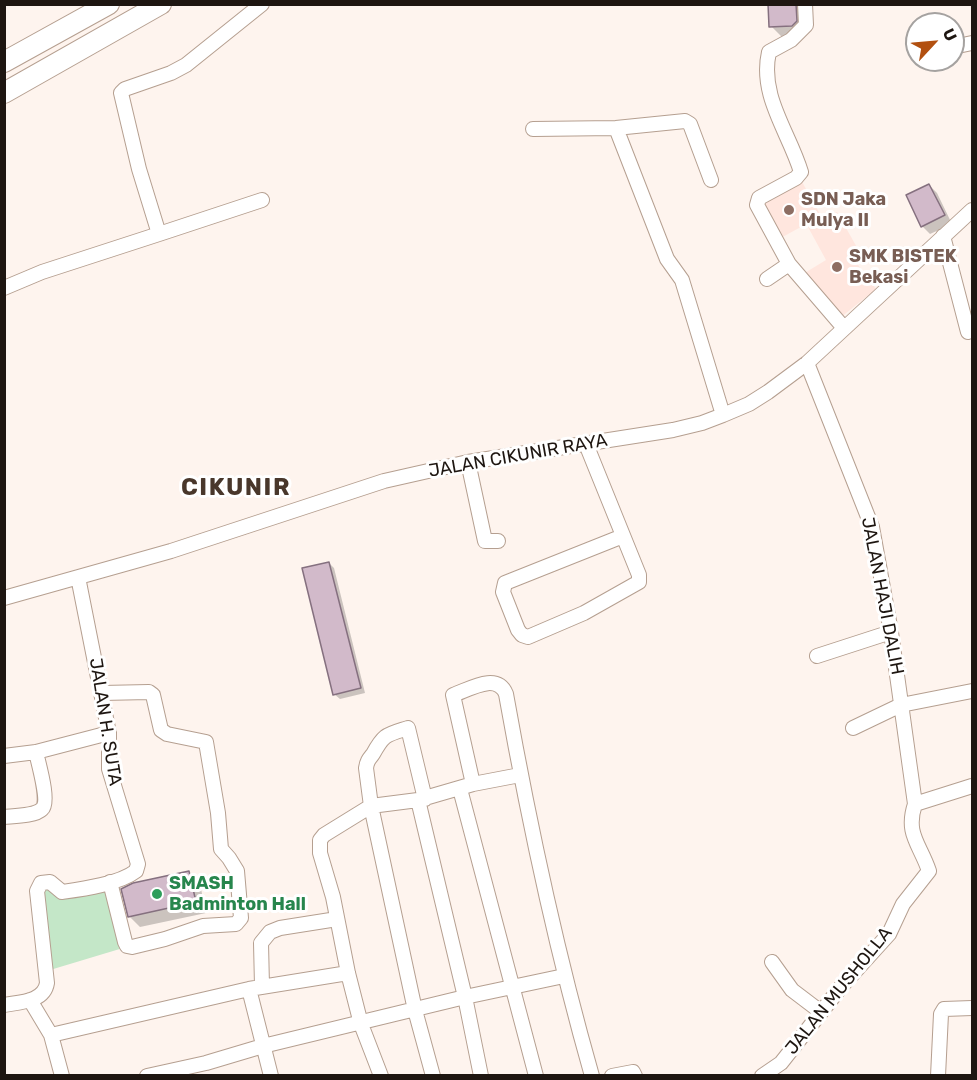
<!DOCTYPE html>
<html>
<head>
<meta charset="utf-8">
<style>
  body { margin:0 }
  #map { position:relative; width:977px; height:1080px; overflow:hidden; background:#fef4ee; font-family:Rubik,sans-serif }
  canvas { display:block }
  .frame { position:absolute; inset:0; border:6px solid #1e1611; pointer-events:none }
  .north { position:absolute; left:905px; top:12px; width:60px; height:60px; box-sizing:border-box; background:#fff; border:2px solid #a5a2a0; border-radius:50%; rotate:64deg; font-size:16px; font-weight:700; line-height:24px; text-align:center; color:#1e1611 }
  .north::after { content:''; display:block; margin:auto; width:21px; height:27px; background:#b25010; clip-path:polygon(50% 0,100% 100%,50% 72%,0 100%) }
</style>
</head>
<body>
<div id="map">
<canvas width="977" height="1080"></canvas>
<div class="frame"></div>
<div class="north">U</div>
</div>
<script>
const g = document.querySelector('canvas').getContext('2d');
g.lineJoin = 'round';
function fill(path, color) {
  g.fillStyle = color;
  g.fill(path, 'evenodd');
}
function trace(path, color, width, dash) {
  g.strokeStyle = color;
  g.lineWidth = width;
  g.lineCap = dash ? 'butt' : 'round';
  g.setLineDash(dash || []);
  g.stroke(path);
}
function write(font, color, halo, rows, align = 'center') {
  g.font = font + ' Rubik,sans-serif';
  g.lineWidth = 6;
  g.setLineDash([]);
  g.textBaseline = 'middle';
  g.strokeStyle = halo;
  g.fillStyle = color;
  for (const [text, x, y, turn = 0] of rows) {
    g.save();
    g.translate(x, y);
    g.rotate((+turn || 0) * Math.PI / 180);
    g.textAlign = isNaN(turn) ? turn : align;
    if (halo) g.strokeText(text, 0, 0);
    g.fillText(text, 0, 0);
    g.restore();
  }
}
fill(new Path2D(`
  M801 180 821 216 777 240 758 203Z
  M837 212 859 251 853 258 876 289 840 318 803 274 826 260 808 227Z`), '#ffe6de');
fill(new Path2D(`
  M51 887 108 888 123 948 50 970 41 890Z`), '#c4e7c8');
fill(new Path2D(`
  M770 4H808L803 37H782L771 26Z
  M929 185 937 193 952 224 930 234 922 226Z
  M329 563 334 568 365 693 340 699 334 694Z
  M189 873 200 884 206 913 140 927 129 916Z`), '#0003');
const building = new Path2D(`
  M768 4H796L797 21 792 26 769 27Z
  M929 184 945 215 921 227 906 195Z
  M329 562 361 688 333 695 302 568Z
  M189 871 196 902 128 917 121 889 133 883Z`);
fill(building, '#d2baca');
trace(building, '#85707f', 1.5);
const minor = new Path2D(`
  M805 4 806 25 791 40 769 52C759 96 789 132 801 172L796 178 759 198 757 205 789 264 844 328
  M953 47 972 43
  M616 128 667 259 682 280 723 415
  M533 129 616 128 685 121 690 124 711 180
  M159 234 262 200
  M943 236 968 332
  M767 279 789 264
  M4 288 42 272 159 234 139 169 121 93 125 89 171 73 186 65 262 4
  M586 444 639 575V582L584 613 528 637 522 635 518 630 503 592 505 583 623 536
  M468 462 485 541H498
  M4 598 171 551 384 481 468 462 673 430 702 423 723 415 749 404 768 392 807 363 972 210
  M817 656 891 632
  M102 693 149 692 153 695 161 730 167 734 206 742 218 813 221 849 229 858 237 871 241 918 236 924 203 926 165 939 132 947 127 946 125 942 110 882
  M853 728 901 705 972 691
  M4 756 36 752 109 733
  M473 784 453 695C470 689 497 672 506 694 529 823 556 950 592 1076
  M460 789 536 1076
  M425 799 408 728C386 735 384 734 373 754 369 759 367 761 366 768L371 806 415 1010 433 1076
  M418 800 465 997 481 1076
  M915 804 972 786
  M4 817C15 816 35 816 42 809 50 802 38 762 36 752
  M772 962 792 990 821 1012
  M262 986 261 943 270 932 280 928 337 919
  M249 989 271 1076
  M30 1000 51 1035
  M4 1005C20 1002 44 1002 47 983L37 891 41 883 50 882 62 892C83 889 119 884 136 871L138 864 109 769V733L78 577
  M62 1076 51 1035 249 989 348 973
  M147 1076 206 1063 263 1046 465 997 564 976
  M381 1076 361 1024 348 973 333 897 320 853V840L324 835 371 806 418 800 473 784 520 775
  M612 1076 633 1072 635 1076
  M762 1076 781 1063 841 987 889 934 903 904 929 871C920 844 905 834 915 804L891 632 872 527 807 363
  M938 1076 941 1014 944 1009 972 1008`);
const highway = new Path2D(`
  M4 62 109 4
  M4 93 161 4`);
trace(minor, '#b59f90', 16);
trace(highway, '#b59f90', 22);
trace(minor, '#fff', 14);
trace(highway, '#fff', 20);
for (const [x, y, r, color] of [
  [789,210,6,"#8d6e63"],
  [837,267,6,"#8d6e63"],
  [157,894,6,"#2e9e5b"]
]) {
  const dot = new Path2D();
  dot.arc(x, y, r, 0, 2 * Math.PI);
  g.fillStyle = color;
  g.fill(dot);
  trace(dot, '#fff', 2);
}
write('bold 18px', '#785e54', '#fff', [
  ["SDN Jaka",801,200],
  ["Mulya II",801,221],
  ["SMK BISTEK",849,257],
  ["Bekasi",849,278]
], 'left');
write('18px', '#1e1611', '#fff', [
  ["JALAN CIKUNIR RAYA",518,456,-10],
  ["JALAN HAJI DALIH",882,596,79],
  ["JALAN H. SUTA",105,722,81],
  ["JALAN MUSHOLLA",839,991,-51]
]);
write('bold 18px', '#27864d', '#fff', [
  ["SMASH",169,884],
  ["Badminton Hall",169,905]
], 'left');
g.letterSpacing = '1.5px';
write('bold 24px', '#49372b', '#fff', [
  ["CIKUNIR",236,488]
]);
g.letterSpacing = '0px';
</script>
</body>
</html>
